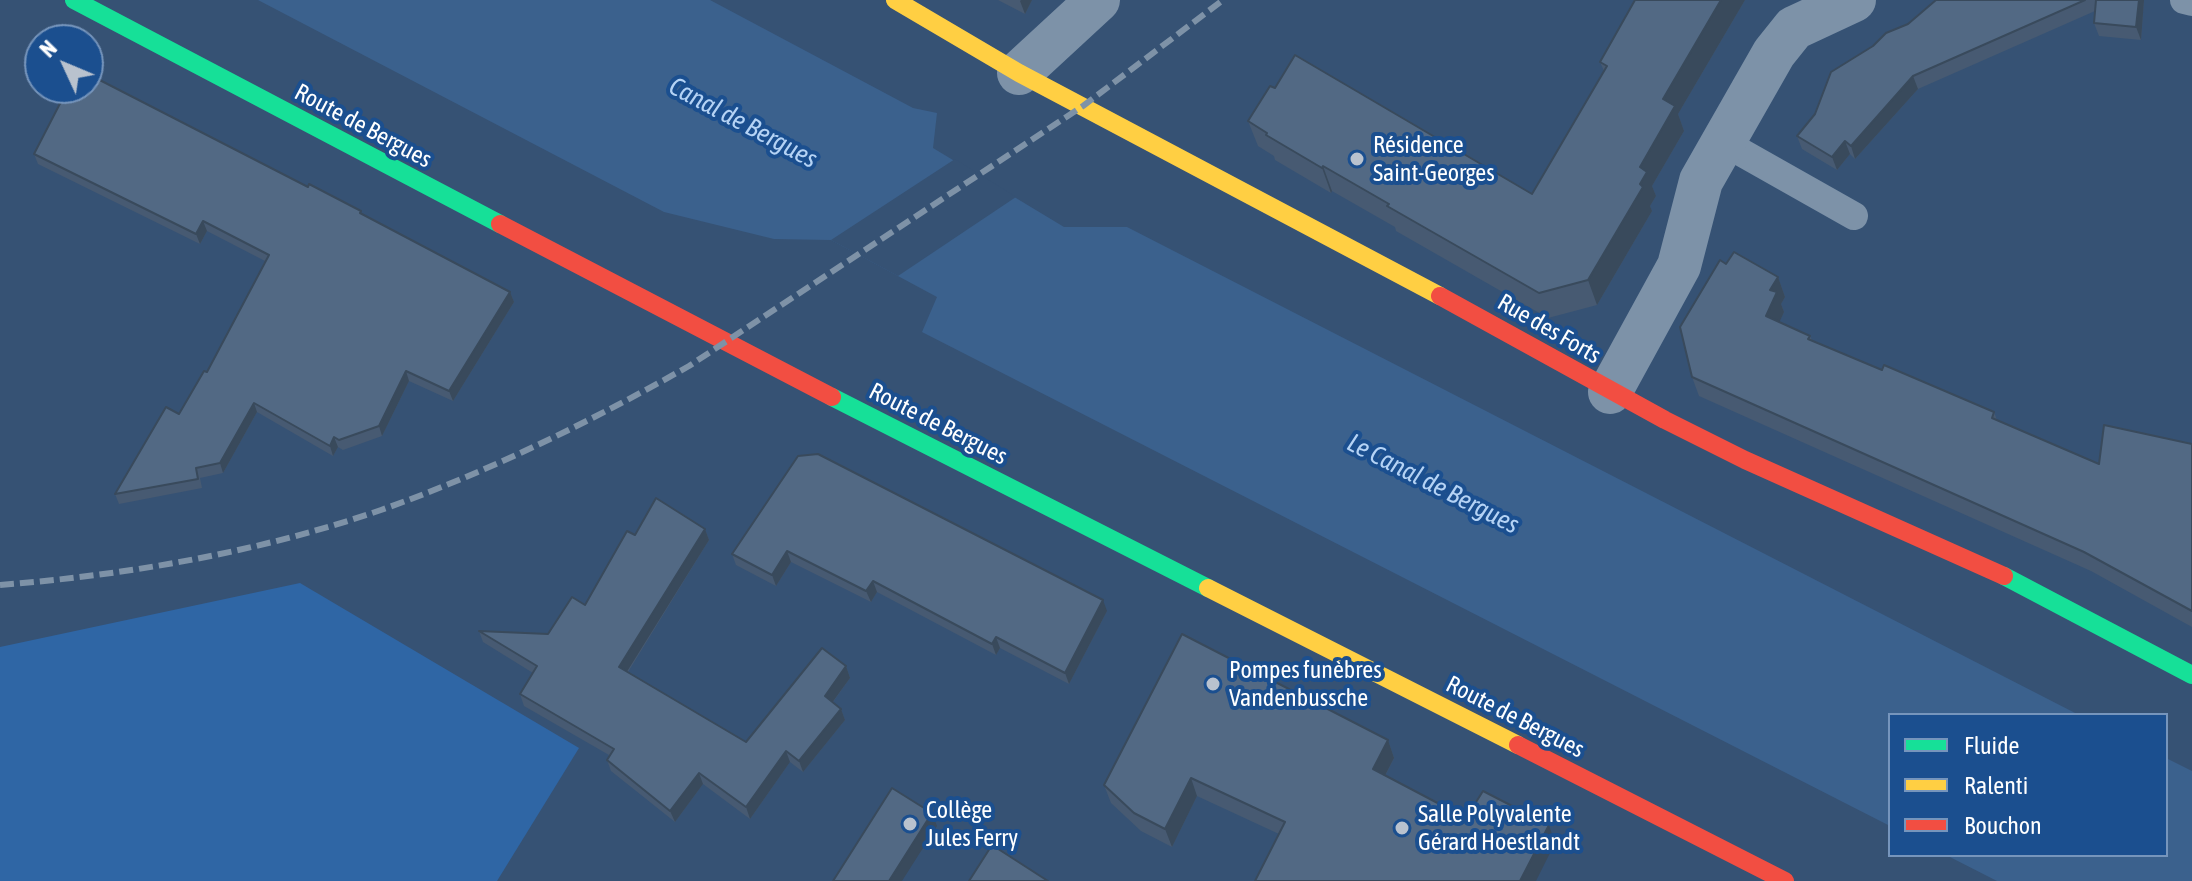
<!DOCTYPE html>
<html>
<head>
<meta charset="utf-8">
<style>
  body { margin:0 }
  #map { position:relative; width:2192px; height:881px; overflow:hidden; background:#365274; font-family:"Asap Condensed",sans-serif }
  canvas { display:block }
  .legend { position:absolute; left:1888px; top:713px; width:280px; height:144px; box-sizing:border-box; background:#1b4f8f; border:2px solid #7695bc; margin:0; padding:10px 14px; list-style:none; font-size:24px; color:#fff }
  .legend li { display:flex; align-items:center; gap:16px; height:40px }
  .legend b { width:40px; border:2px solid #7695bc }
  .north { position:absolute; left:24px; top:24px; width:80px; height:80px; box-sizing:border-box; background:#1b4f8f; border:2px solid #7695bc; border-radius:50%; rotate:314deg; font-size:22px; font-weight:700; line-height:32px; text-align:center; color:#fff }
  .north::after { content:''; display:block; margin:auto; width:28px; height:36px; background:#b9c2ce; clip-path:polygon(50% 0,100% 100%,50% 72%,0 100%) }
</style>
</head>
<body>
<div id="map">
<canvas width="2192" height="881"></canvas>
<ul class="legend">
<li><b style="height:10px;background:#16e098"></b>Fluide</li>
<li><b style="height:10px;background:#ffcf43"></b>Ralenti</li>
<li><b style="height:10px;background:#f24e42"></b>Bouchon</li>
</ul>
<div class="north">N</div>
</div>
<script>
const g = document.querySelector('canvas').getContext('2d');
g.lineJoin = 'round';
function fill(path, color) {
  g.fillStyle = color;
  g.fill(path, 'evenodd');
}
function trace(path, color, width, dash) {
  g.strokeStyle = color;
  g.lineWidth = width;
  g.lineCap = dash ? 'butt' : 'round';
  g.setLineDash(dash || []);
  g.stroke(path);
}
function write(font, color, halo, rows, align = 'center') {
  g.font = font + ' "Asap Condensed",sans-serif';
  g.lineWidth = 8;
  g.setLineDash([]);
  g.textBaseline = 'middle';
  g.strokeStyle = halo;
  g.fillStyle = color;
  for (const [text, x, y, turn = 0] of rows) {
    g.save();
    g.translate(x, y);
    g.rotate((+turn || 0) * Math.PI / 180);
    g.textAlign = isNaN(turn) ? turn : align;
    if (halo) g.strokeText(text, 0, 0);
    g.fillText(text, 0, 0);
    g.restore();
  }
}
fill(new Path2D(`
  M300 583 579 748 497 881H0V647Z`), '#2f66a5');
fill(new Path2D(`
  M258 0H710L913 108 937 113 933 148 1064 227H1127L2079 715H1890V826L922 332 937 297 831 240 774 239 664 212Z
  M2166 758 2192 771V881H1997L1946 855H2166Z`), '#3b618d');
fill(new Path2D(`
  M955 159 1016 197 898 276 831 240Z`), '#365274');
trace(new Path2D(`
  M2184 0 2192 2
  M1723 142 1854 216`), '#7d92a8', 28);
trace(new Path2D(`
  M1019 73 1098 0
  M1610 392 1679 266 1701 181 1774 53 1794 28 1854 0`), '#7d92a8', 44);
trace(new Path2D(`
  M74 0 500 224
  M832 397 1208 588
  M2004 576 2192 675`), '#16e098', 18);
trace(new Path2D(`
  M895 0 1019 73 1440 296
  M1208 588 1518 745`), '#ffcf43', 18);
trace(new Path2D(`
  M500 224 832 397
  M1440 296 1665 420 1745 460 2004 576
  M1518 745 1785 881`), '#f24e42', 18);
trace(new Path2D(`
  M0 585C128 575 259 552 381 510 488 472 590 422 689 366L1083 106 1223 0`), '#7e92a7', 6, [14, 6]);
fill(new Path2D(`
  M998 0H1032L1025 14Z
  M1635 0H1745L1678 114 1684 131 1652 186 1656 196 1650 206 1652 211 1597 305 1548 318 1396 231 1395 227 1332 191 1331 193 1275 160 1274 156 1258 146 1248 121 1532 194 1604 71 1600 62Z
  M1936 0H2144L2141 40 2099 36 2094 23 2095 11 1918 89 1855 159 1850 154 1837 170 1802 149 1797 136Z
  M34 154 362 215 510 292 514 302 453 401 409 381 382 436 343 450 338 447 333 456 257 412 223 473 200 478 202 488 119 504 115 494 179 414 207 372 265 261 207 231 200 244 38 164Z
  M1726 264 1778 277 1785 297 1781 304 1784 312 1779 322 1810 336 1812 340 1882 370 1994 412 1997 420 2099 464 2192 444V627L2091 571 1699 396 1692 377Z
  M798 456 1107 611 1069 684 1000 648 996 655 877 592 871 602 791 562 776 586 736 565 732 554Z
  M705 529 709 540 628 672 746 742 846 666 850 678 833 702 841 709 845 720 803 772 790 762 750 819 703 784 675 822 611 771 607 760 609 755 524 706 520 694 533 673 483 642 479 631 548 634 585 605Z
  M1388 740 1394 758 1385 776 1466 818 1555 843 1279 834 1197 796 1172 847 1141 831 1111 803 1104 785Z`), '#475a72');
fill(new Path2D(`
  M1021 0H1032L1025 14 1020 1Z
  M1721 0H1745L1678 114 1684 131 1652 186 1656 196 1650 206 1652 211 1597 305 1588 280 1640 184V167L1663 99Z
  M2139 0H2144L2141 40 2136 27Z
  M1913 76 1918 89 1855 159 1851 146Z
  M1845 141 1850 154 1837 170 1832 157Z
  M1323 166 1332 191 1331 193 1322 168Z
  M203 221 207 231 200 244 196 234Z
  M1778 277 1785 297 1781 304 1784 312 1773 336 1766 316 1770 290Z
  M510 292 514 302 453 401 449 391Z
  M406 371 409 381 382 436 379 426Z
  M254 403 257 412 223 473 220 463Z
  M334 437 338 447 333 456 330 446Z
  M705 529 709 540 623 678 619 667Z
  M787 551 791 562 776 586 772 575Z
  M873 581 877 592 871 602 866 591Z
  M1103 600 1107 611 1069 684 1065 673Z
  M996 637 1000 648 996 655 992 644Z
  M846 666 850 678 829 707 825 696Z
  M841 709 845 720 803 772 799 761Z
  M1388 740 1394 758 1379 787 1373 769Z
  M786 751 790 762 750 819 746 807Z
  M699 773 703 784 675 822 670 811Z
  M1191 778 1197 796 1172 847 1165 829Z
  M932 813 937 826 902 881H889Z
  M1549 825 1555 843 1536 881H1520Z`), '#394a5c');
const building = new Path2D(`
  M1635 0H1721L1663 99 1675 106 1640 167 1647 172 1640 184 1643 187 1588 280 1539 293 1387 206 1389 204 1323 166 1322 168 1266 135 1267 133 1248 121 1270 86 1275 88 1295 55 1532 194 1607 66 1600 62Z
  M1936 0H2085L1913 76 1851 146 1845 141 1832 157 1797 136 1815 114 1831 72 1873 46 1886 33 1908 24Z
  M2096 0H2139L2136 27 2094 23Z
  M88 74 308 187 309 184 361 211 360 213 510 292 449 391 406 371 379 426 339 440 334 437 330 446 254 403 220 463 196 468 198 479 115 494 166 407 179 414 204 371 207 372 269 255 203 221 196 234 34 154 68 88H88Z
  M1734 252 1778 277 1770 290 1777 292 1766 316 1810 336 1808 339 1882 370 1884 365 1994 412 1992 418 2099 464 2104 425 2192 444V611L2084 552 1692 377 1680 327 1720 260 1726 264Z
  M818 454 1103 600 1065 673 996 637 992 644 873 581 866 591 787 551 772 575 732 554 798 456Z
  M656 498 705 529 619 667 746 742 822 648 846 666 825 696 841 709 799 761 786 751 746 807 699 773 670 811 607 760 614 749 520 694 537 666 479 631 548 634 572 597 585 605 627 531 635 535Z
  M1182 634 1388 740 1373 769 1466 818 1483 791 1549 825 1520 881H1255L1285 822 1191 778 1165 829 1134 813 1104 785Z
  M892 788 932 813 889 881H833Z
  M992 845 1048 881H969Z`);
fill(building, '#526984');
trace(building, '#394a5c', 2);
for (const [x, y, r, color] of [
  [1357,159,8,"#b9c2ce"],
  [1213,684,8,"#b9c2ce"],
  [910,824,8,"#b9c2ce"],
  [1402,828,8,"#b9c2ce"]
]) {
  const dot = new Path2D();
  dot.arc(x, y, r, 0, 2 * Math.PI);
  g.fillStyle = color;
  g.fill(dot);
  trace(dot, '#1b4f8f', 3);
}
write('24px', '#fff', '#1b4f8f', [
  ["Route de Bergues",363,126,28],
  ["Rue des Forts",1549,329,30],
  ["Route de Bergues",938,424,27],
  ["Route de Bergues",1515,717,27]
]);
write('24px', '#fff', '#1b4f8f', [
  ["Résidence",1373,145],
  ["Saint-Georges",1373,173],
  ["Pompes funèbres",1229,670],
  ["Vandenbussche",1229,698],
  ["Collège",926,810],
  ["Jules Ferry",926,838],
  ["Salle Polyvalente",1418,814],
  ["Gérard Hoestlandt",1418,842]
], 'left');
write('italic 26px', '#b5d3f5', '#1b4f8f', [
  ["Canal de Bergues",743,123,28],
  ["Le Canal de Bergues",1433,484,27]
]);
</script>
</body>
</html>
